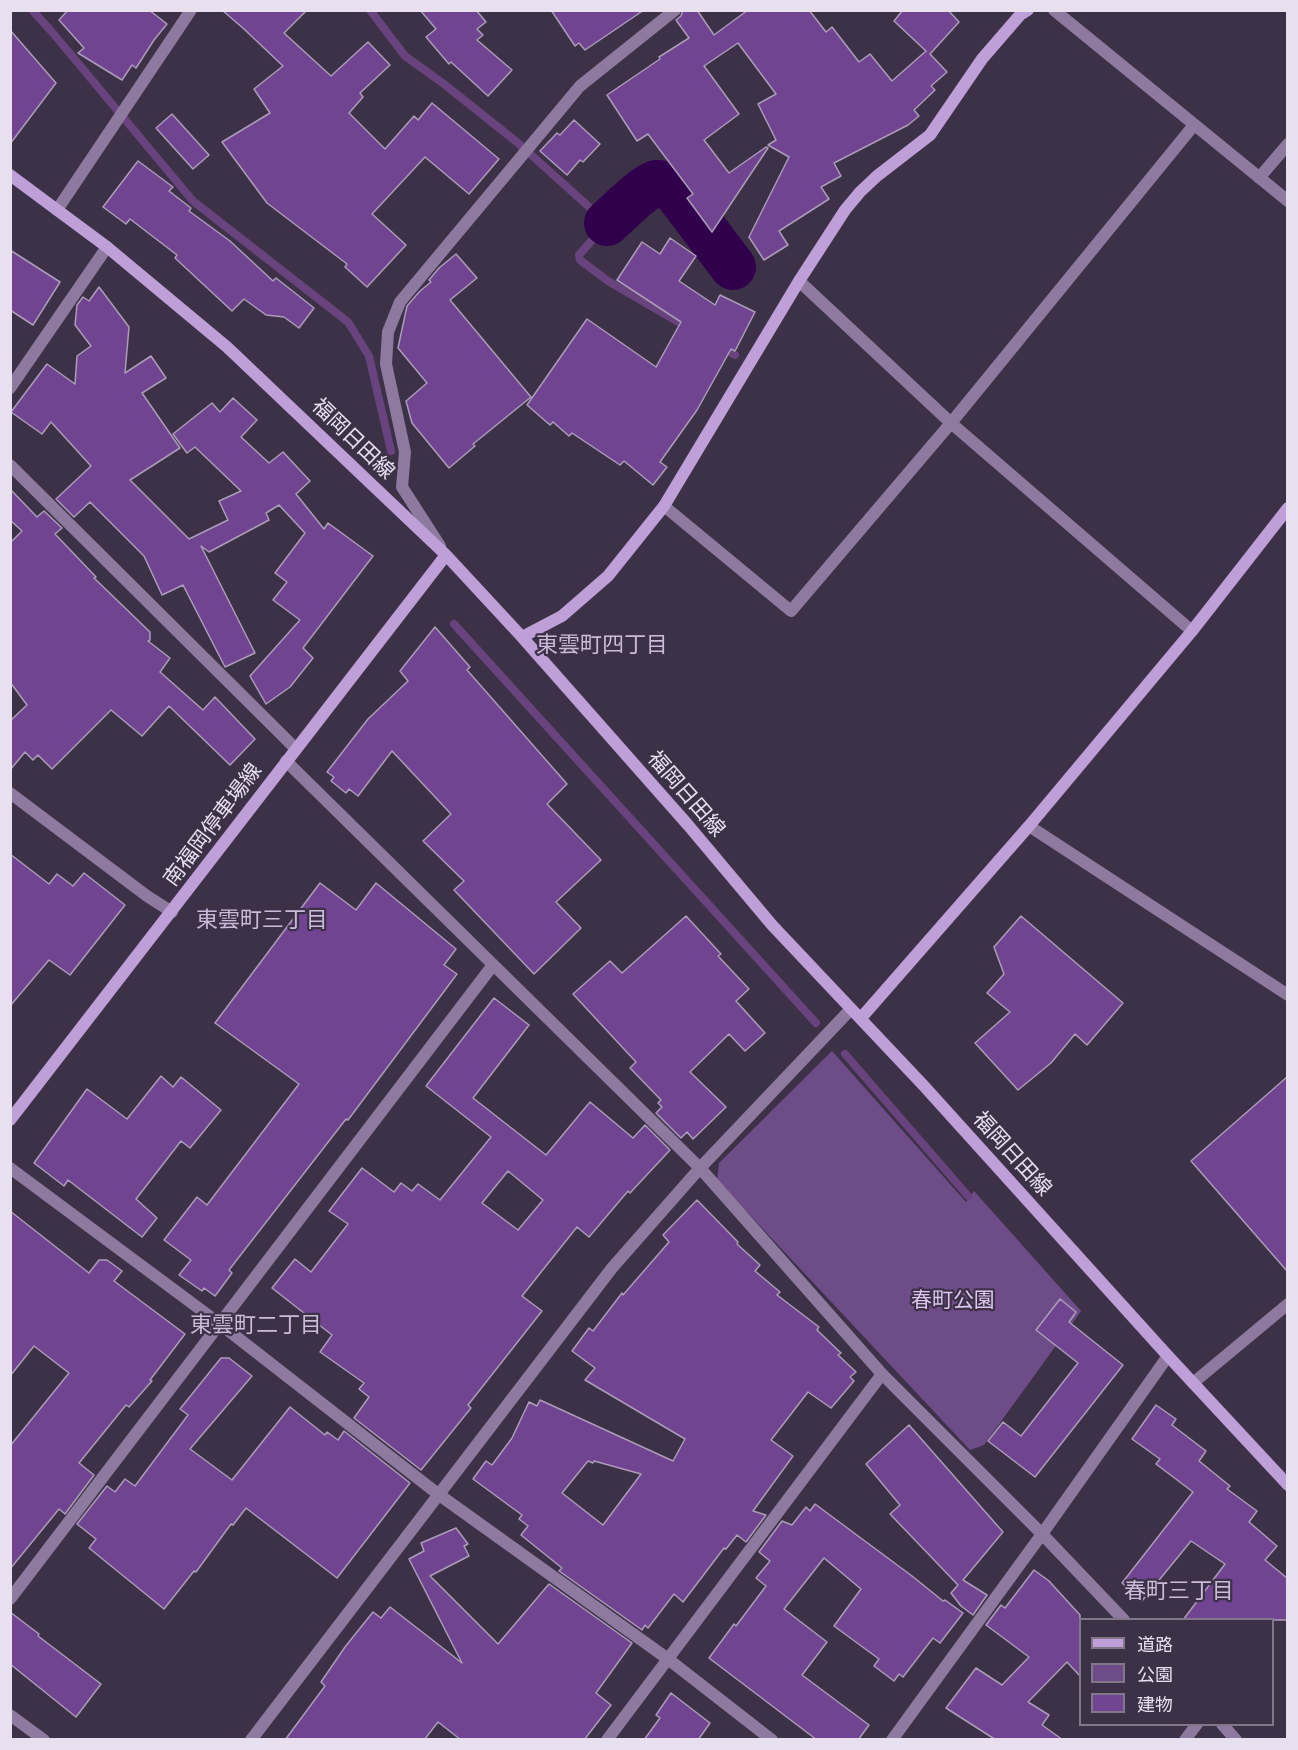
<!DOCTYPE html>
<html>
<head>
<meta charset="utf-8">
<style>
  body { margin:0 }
  #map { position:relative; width:1298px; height:1750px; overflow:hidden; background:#3d3148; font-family:"Alegreya Sans","Noto Sans JP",sans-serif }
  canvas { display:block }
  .frame { position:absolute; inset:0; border:12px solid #e8e0ef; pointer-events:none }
  .legend { position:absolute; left:1079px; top:1618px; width:195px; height:108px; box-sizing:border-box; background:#3d3148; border:2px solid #81778b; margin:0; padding:8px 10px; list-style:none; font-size:18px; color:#e8e0ef }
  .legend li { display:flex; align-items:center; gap:12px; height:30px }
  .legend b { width:30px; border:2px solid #81778b }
</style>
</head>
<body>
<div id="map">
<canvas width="1298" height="1750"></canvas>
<div class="frame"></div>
<ul class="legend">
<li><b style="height:8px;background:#be9fd8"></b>道路</li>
<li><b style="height:16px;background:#6e4c88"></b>公園</li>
<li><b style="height:16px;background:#714491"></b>建物</li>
</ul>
</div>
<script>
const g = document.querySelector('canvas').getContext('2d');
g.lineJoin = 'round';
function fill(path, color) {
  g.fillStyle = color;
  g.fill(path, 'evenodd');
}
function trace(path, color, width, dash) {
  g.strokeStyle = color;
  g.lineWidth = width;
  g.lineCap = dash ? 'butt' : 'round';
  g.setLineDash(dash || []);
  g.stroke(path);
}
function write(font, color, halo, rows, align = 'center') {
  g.font = font + ' "Alegreya Sans","Noto Sans JP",sans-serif';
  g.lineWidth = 4.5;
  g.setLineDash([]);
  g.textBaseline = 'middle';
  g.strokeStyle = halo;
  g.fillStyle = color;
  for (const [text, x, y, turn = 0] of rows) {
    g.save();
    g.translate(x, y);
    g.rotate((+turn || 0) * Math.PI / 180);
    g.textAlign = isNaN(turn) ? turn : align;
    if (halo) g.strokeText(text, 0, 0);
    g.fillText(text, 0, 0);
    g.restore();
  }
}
fill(new Path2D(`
  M832 1051 966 1202 974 1191 1081 1311 984 1445 970 1450 717 1180 719 1163Z`), '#6e4c88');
trace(new Path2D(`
  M32 10 52 32 193 201 348 322 369 356 391 451
  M370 10 405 56 444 84 518 143 607 223 579 255 580 260 608 281 687 327
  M720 347 735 355
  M454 624 816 1023
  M845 1054 968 1196`), '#68437d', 8);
trace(new Path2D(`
  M607 223C616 215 646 185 656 183 664 182 671 189 677 193L733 267`), '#31004c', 46);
const building = new Path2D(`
  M68 10H149L167 24 154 40 136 68 132 65 122 80 78 53 84 48 59 20Z
  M222 10H307L284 33 331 76 368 42 390 65 360 93 363 97 349 113 385 149 414 116 418 120 432 103 499 159 469 194 425 157 372 214 406 245 367 287 345 267 347 264 267 203 222 142 270 113 254 89 283 66 244 29Z
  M420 10H476L486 22 477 29 483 35 477 40 512 70 488 96 451 62 449 64 426 37 436 29Z
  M551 10H644L585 50 579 43 575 46Z
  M683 10H697L714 35 748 10H809L826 32 832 27 859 62 870 54 892 81 926 51 894 21 903 10H948L959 22 930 54 947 72 931 86 935 90 914 110 919 116 908 125 834 163 841 176 821 187 829 199 779 231 788 245 764 260 749 237 789 157 768 145 776 140 758 104 776 94 738 43 704 66 739 114 704 140 729 173 766 147 768 148 712 232 687 198 693 194 648 134 637 141 607 95 660 59 659 57 689 38 676 20 681 16Z
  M10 30 56 83 10 144Z
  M172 114 209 155 193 169 156 128Z
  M574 120 600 144 583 162 580 160 567 175 540 151 557 133 560 135Z
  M138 161 173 187 169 191 191 208 189 211 230 241 273 281 276 278 314 308 299 328 284 317 266 315 244 299 232 311 175 258 177 255 130 219 126 224 103 207Z
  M670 238 696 256 679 281 715 305 720 295 755 312 735 351 731 349 697 410 660 462 667 467 653 485 624 461 620 465 572 433 569 436 553 422 550 425 527 405 587 319 656 367 681 322 617 280 642 242 660 254Z
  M10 250 60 282 33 325 10 310Z
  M456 254 477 278 450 300 531 397 473 444 475 446 449 468 412 423 406 401 427 383 398 348 407 306 420 291 431 282 429 280 439 268Z
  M99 287 129 327 125 373 151 356 166 378 142 393 180 448 130 480 189 539 228 520 219 501 241 491 195 447 187 453 173 434 212 403 220 412 233 398 257 420 241 437 269 463 283 452 310 481 296 494 324 529 328 523 373 556 303 648 313 658 290 687 266 704 250 676 300 620 273 600 287 582 275 573 305 533 279 505 266 513 269 520 209 552 201 546 255 653 225 667 183 585 162 595 144 556 90 502 74 517 56 499 91 466 51 422 42 434 11 412 47 364 75 384 77 356 91 346 75 325 77 305 83 297 89 301Z
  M10 489 37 517 44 511 62 528 55 534 96 577 94 578 150 632V640L148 641 170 658 160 672 203 710 215 697 255 739 230 765 169 706 142 736 111 710 52 769 38 755 33 760 25 752 10 770V721L27 705 10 682V543L22 531 10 520Z
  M435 627 470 667 467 670 567 784 547 804 601 860 556 902 581 928 534 974 454 890 464 881 423 841 451 814 392 751 358 796 349 789 346 793 331 781 334 777 327 772 368 719 408 681 400 671Z
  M10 854 49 884 57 874 73 886 84 873 125 905 70 975 49 960 10 1006Z
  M320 883 356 910 376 883 456 949 444 965 457 974 348 1120 346 1119 229 1270 232 1273 215 1296 204 1288 202 1291 179 1275 191 1260 164 1240 197 1197 207 1205 299 1084 215 1023Z
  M686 916 721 954 718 956 749 989 736 1001 765 1033 745 1051 729 1034 690 1072 726 1107 693 1139 687 1132 681 1138 656 1113 662 1107 658 1103 661 1100 630 1068 636 1062 573 994 610 961 622 973Z
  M1021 916 1123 1003 1087 1045 1075 1034 1051 1063 1018 1090 975 1043 1010 1012 987 993 1004 974 994 947Z
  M494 998 529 1025 473 1098 546 1155 590 1102 633 1138 645 1125 670 1150 630 1193 628 1191 589 1237 577 1227 522 1296 542 1311 468 1405 471 1408 421 1470 354 1418 369 1397 359 1389 364 1383 320 1352 332 1335 272 1288 295 1259 311 1272 348 1224 329 1211 362 1168 394 1192 401 1183 412 1191 418 1184 440 1200 491 1137 426 1086ZM508 1171 543 1200 518 1230 482 1203Z
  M161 1076 173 1087 181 1077 221 1110 190 1148 181 1141 136 1199 157 1218 142 1237 68 1180 64 1186 34 1163 87 1089 127 1119Z
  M1287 1077V1271L1191 1161Z
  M697 1200 738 1242 737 1244 760 1265 755 1271 780 1292 777 1295 819 1327 817 1330 841 1353 838 1355 856 1372 850 1377 854 1381 831 1408 808 1392 771 1440 793 1456 753 1511 766 1515 746 1542 737 1535 726 1549 724 1548 683 1602 674 1594 648 1628 645 1625 642 1630 559 1571 562 1568 521 1535 528 1526 519 1519 522 1515 473 1479 486 1461 492 1465 512 1438 529 1402 537 1406 540 1400 673 1461 685 1439 585 1380 595 1368 572 1351 589 1328 593 1331 622 1293 623 1295 669 1242 663 1235ZM588 1461 593 1463 594 1461 641 1474 603 1525 562 1493Z
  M10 1211 89 1273 99 1260H107L122 1271 114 1281 185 1334 150 1380 152 1381 129 1407 126 1405 79 1463 94 1475 65 1514 59 1509 10 1569V1446L69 1373 34 1346 10 1376Z
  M1060 1299 1076 1312 1069 1322 1123 1365 1035 1477 988 1441 1003 1422 1021 1436 1078 1363 1036 1330Z
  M221 1358H229L252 1376 190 1449 232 1480 290 1407 325 1435 327 1432 338 1440 344 1431 410 1483 337 1578 246 1508 233 1525 231 1524 196 1572 194 1571 164 1609 89 1548 96 1539 77 1524 107 1486 115 1492 125 1479 135 1486 188 1415 180 1409Z
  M1156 1405 1176 1419 1172 1425 1206 1451 1199 1461 1230 1486 1227 1489 1257 1511 1249 1522 1277 1546 1265 1560 1287 1578V1620H1183L1225 1564 1191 1541 1142 1601 1122 1583 1193 1492 1156 1464 1160 1459 1132 1439Z
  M909 1425 1003 1532 963 1580 987 1595 973 1615 961 1606 951 1593 958 1585 890 1514 900 1505 866 1464Z
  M815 1504 912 1576 943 1601 945 1600 963 1613 940 1643 933 1638 903 1677 899 1674 894 1681 874 1666 879 1659 834 1626 861 1589 824 1558 784 1609 827 1642 802 1675 869 1725 858 1740H817L709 1658 734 1624 736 1626 766 1586 756 1578 770 1561 759 1552 782 1521 792 1525 806 1507 810 1511Z
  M456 1528 468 1544 464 1546 469 1556 430 1576 498 1644 549 1584 632 1643 596 1693 611 1705 584 1740H461L438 1722 424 1740H285L325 1686 321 1682 345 1647 373 1612 381 1618 390 1607 462 1663 409 1559 424 1551 421 1543Z
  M1034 1570 1049 1581 1080 1615V1676L1067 1662 1028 1702 1049 1715 1042 1725 1063 1740H996L946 1708 976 1668 1002 1685 1029 1657 986 1625 1001 1605 1005 1608Z
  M10 1612 39 1634 38 1636 101 1684 76 1717 10 1664Z
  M671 1693 710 1723 698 1740H644L660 1718 656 1715Z`);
fill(building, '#714491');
trace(building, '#ab9cb8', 1.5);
trace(new Path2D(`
  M1054 10 1288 201
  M1259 178 1288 144
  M57 210 191 10
  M799 281 951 423 1192 631
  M10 388 107 247
  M10 465 296 749
  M664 506 791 611 951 423 1194 125
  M440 546 402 487 405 452 386 364 388 332 400 302 580 86 675 10
  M286 761 700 1168 882 1374 1042 1534 1124 1620
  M10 793 147 896 172 912
  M1029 826 1288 995
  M10 1168 220 1324 438 1494 668 1659 772 1740
  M1193 1383 1288 1304
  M10 1599 493 965
  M10 1715 44 1740
  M1222 1724 1236 1740
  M251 1740 612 1268 700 1168 851 1009
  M607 1740 882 1374
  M892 1740 1042 1534 1168 1356
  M1185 1740 1197 1724`), '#8d7a9e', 12);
trace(new Path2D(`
  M10 175 107 247 227 347 446 555 522 637 688 825 772 925 924 1086 1168 1356 1288 1485
  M522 637 562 616 608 576 664 506 799 281 845 210 860 192 877 176 930 135 982 59 1020 15 1028 10
  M861 1018 1029 826 1192 631 1288 508
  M10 1120 446 555`), '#be9fd8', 12);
write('21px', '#e8e0ef', '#3d3148', [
  ["福岡日田線",353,439,44],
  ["福岡日田線",686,794,49],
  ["南福岡停車場線",213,825,-53],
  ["福岡日田線",1012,1154,48]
]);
write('21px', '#dcc6f0', '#3d3148', [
  ["春町公園",953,1301]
]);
write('22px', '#cabbd8', '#3d3148', [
  ["東雲町四丁目",602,645],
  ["東雲町三丁目",262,920],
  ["東雲町二丁目",256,1325],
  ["春町三丁目",1179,1591]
]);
</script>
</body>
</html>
